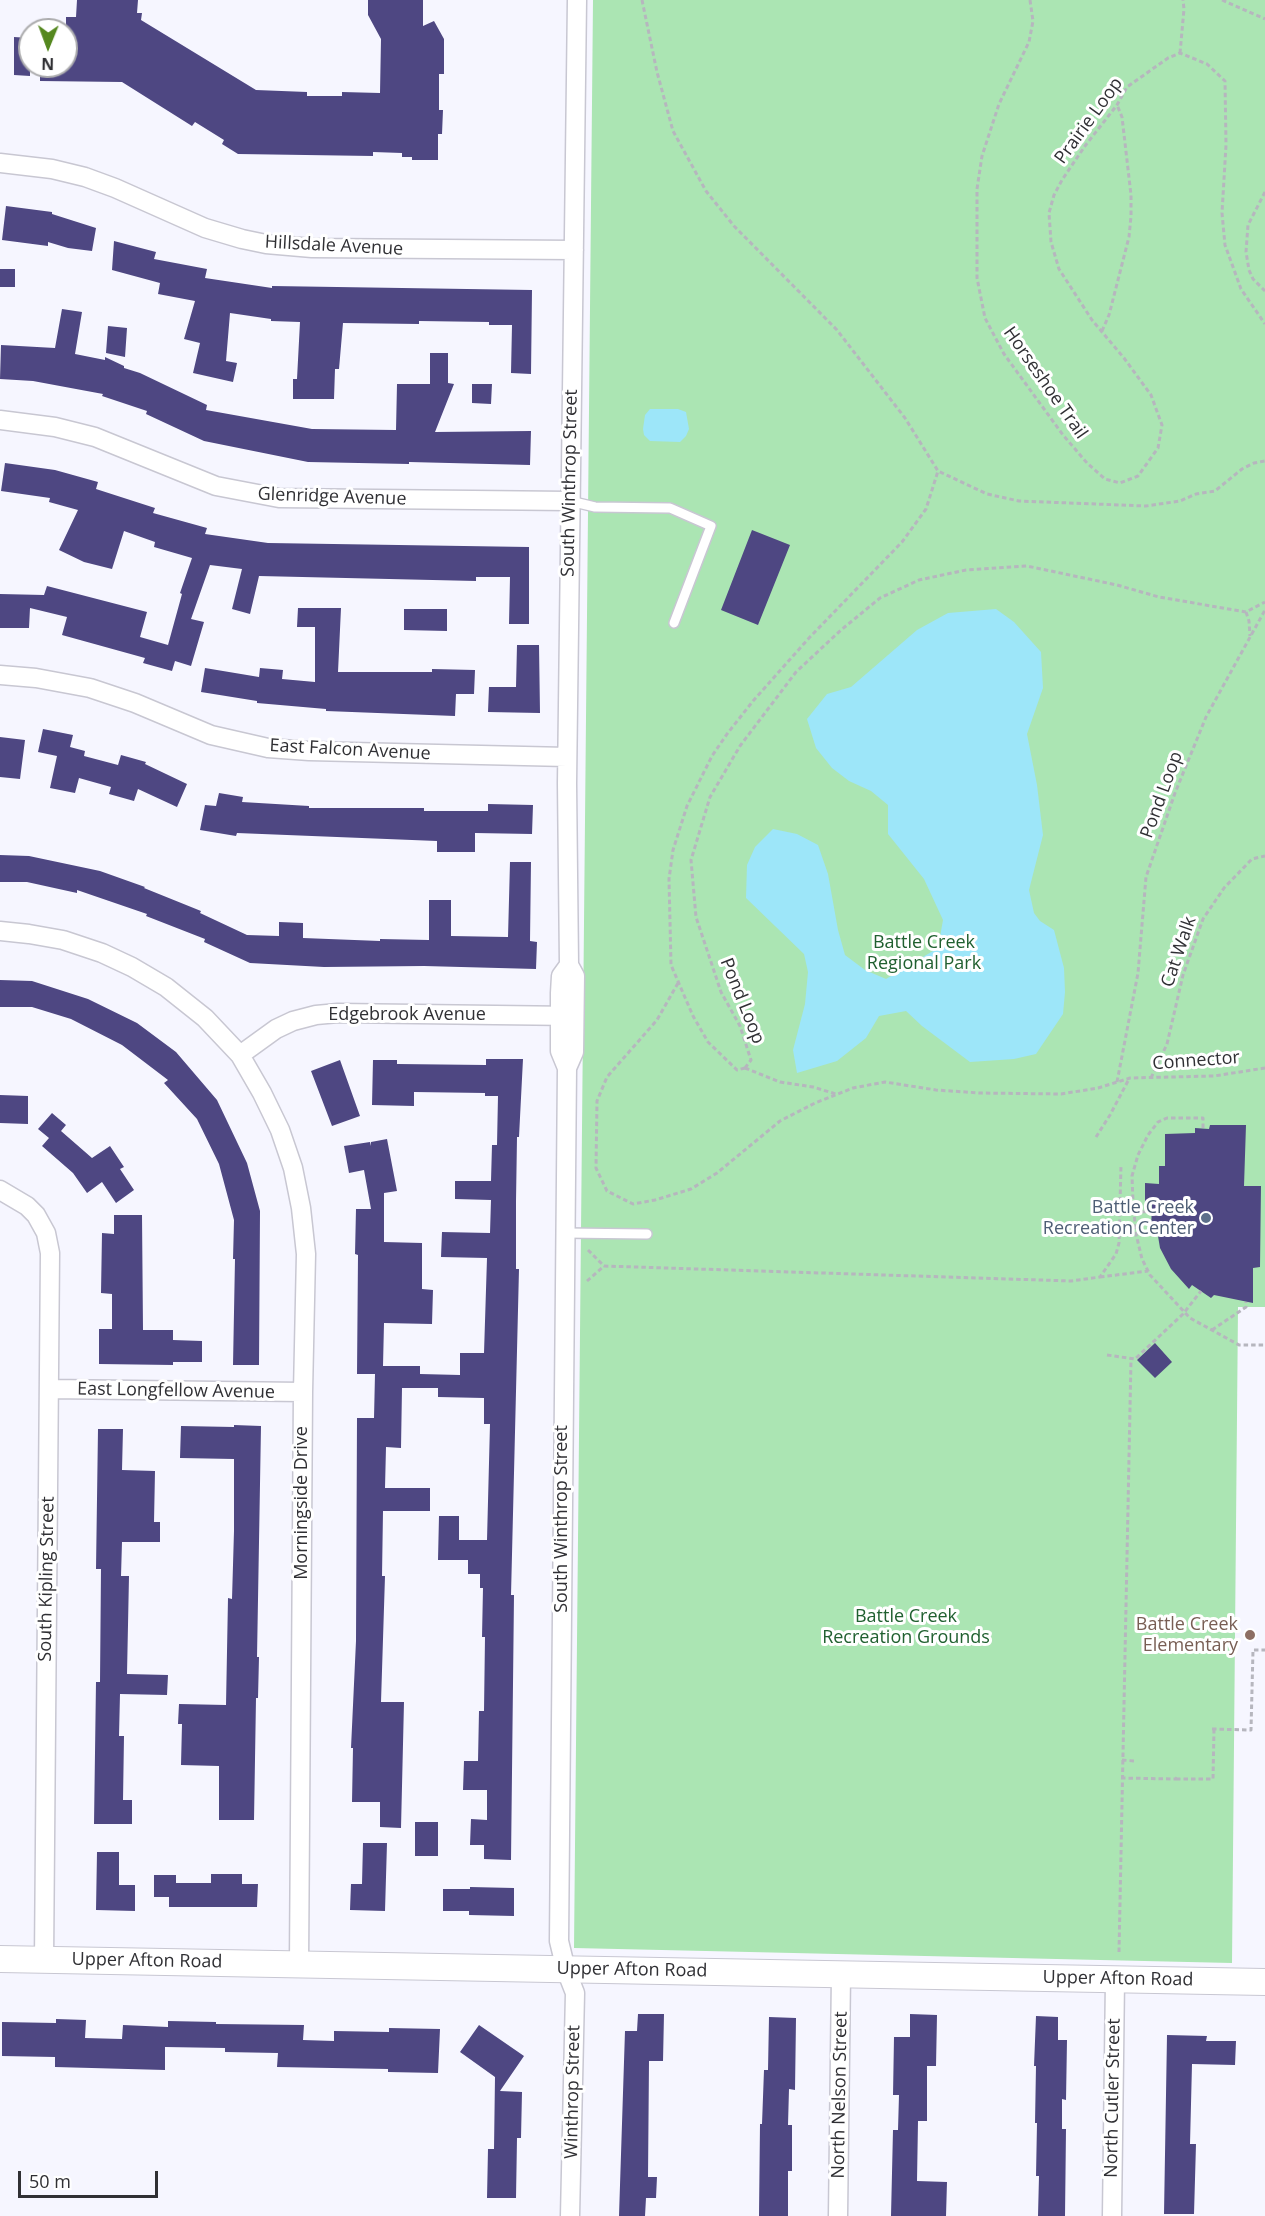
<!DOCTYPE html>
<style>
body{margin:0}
#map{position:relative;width:1265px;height:2216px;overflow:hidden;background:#f6f6ff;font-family:"Open Sans",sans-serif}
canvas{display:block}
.north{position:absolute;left:18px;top:18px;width:60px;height:60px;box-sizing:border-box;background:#fff;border:2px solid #acacae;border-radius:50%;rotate:181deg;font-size:16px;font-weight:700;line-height:24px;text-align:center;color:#303034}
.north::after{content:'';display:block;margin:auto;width:21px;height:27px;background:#55881f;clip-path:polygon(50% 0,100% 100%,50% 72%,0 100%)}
.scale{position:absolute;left:18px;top:2171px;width:140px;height:27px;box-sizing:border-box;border:3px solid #303034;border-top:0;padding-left:8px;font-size:18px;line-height:21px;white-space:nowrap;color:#303034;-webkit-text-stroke:4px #fff;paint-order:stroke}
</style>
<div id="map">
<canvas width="1265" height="2216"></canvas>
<div class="north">N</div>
<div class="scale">50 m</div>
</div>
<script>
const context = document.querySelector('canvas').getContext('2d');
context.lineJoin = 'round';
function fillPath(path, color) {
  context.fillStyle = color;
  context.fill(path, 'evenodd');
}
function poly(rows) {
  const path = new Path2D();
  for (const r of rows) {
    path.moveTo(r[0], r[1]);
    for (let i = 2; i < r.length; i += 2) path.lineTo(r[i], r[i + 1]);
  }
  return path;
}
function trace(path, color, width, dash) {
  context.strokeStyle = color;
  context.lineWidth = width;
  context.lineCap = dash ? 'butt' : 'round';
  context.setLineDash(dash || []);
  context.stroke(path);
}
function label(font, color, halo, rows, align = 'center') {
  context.font = font + ' "Open Sans",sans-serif';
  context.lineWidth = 6;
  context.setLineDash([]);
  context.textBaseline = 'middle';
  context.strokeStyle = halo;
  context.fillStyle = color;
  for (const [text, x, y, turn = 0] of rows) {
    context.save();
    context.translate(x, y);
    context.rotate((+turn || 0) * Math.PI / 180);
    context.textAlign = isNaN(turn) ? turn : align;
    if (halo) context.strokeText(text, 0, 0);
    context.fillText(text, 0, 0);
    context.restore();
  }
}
const green = poly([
 [593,0,1265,0,1265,1307,1238,1307,1232,1963,574,1948]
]);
const water = poly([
 [650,409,678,409,686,412,689,429,686,436,680,442,650,441,644,435,643,429,645,415],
 [996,609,1014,622,1041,652,1043,688,1027,734,1037,785,1043,835,1029,890,1034,913,1040,921,1054,930,1064,968,1065,992,1063,1014,1036,1054,1014,1059,970,1062,922,1026,906,1011,879,1016,866,1038,837,1061,797,1073,793,1050,805,1004,808,972,804,954,746,898,747,865,755,847,773,829,797,834,818,845,828,874,838,930,845,955,865,970,886,979,938,948,943,920,924,879,888,834,888,805,871,791,849,781,832,768,816,748,807,719,827,694,851,687,917,630,948,613]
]);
const building = poly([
 [77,0,138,0,137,13,142,13,141,20,256,90,307,92,307,96,342,96,342,92,380,93,381,39,368,15,368,0,423,0,423,26,434,21,444,39,444,74,439,74,439,110,443,110,442,134,438,134,438,160,412,160,412,157,402,157,402,153,373,152,373,156,238,154,222,144,224,140,195,122,192,126,122,82,40,81,40,66,66,66,66,17,76,17],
 [14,37,30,38,30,76,14,75],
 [6,206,52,212,52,214,96,228,92,251,68,248,48,242,48,246,2,240],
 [114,241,156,252,154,259,207,269,205,278,272,288,272,286,532,290,531,374,511,373,512,325,489,325,489,322,419,321,419,324,343,323,339,369,335,369,334,399,293,399,293,379,297,379,300,322,271,321,271,319,230,313,226,361,237,363,233,382,193,373,200,343,184,339,195,301,158,294,160,283,112,270],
 [0,269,15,269,15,287,0,287],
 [62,309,82,312,75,354,105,360,105,357,124,366,124,368,140,373,207,405,206,410,312,429,396,430,397,384,430,384,430,353,448,353,448,383,454,384,435,432,531,431,530,465,409,462,409,464,308,462,204,441,146,414,147,411,102,396,103,394,33,381,0,379,1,345,55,348],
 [108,326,127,328,125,357,106,353],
 [472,384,492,384,491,404,472,403],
 [5,463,55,470,98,482,96,489,155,508,153,513,207,528,205,534,268,543,529,547,529,624,509,624,510,577,476,577,476,581,259,576,250,614,232,609,242,569,210,565,191,619,204,622,191,666,175,661,172,671,143,663,145,658,62,635,67,617,30,608,29,628,0,628,0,594,44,595,47,586,147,612,140,637,168,645,182,594,180,593,192,558,154,547,155,542,124,531,112,569,84,562,59,550,78,510,49,502,50,498,1,491],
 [752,530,790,545,758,625,721,610],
 [298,608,341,608,338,672,432,672,432,669,475,670,474,694,456,694,455,716,326,711,326,709,257,703,257,701,201,692,205,668,259,677,260,668,283,670,282,679,315,682,315,627,297,627],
 [404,609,447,609,447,631,404,630],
 [517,645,539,645,540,713,488,712,489,687,516,687],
 [43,729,73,735,70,747,85,751,84,756,118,765,121,755,146,762,145,764,187,784,177,807,138,789,134,801,109,794,111,787,79,778,75,793,50,788,57,756,38,752],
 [0,737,25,740,20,779,0,777],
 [219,793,243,797,242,802,309,806,309,808,424,808,424,811,488,811,488,804,533,805,532,834,475,833,475,852,437,852,437,841,237,833,236,836,200,830,205,805,216,806],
 [0,855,29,856,100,871,145,887,144,888,201,911,200,913,247,935,279,936,279,922,303,923,303,938,380,941,380,939,429,940,429,900,451,900,451,936,508,937,510,862,531,862,530,941,537,942,536,969,424,966,324,967,250,963,204,942,205,939,146,916,147,914,77,890,77,893,27,882,0,882],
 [0,980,32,981,88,999,137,1023,176,1052,217,1100,247,1163,260,1211,259,1365,233,1365,235,1259,233,1259,234,1220,219,1164,197,1119,164,1083,168,1080,122,1045,71,1019,32,1007,0,1007],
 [486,1059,523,1059,519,1137,517,1137,516,1201,516,1269,519,1269,511,1595,514,1595,511,1860,484,1859,484,1845,470,1845,471,1819,487,1820,487,1790,463,1790,464,1761,478,1761,479,1711,484,1711,485,1637,482,1637,483,1588,480,1588,480,1574,468,1574,468,1560,438,1560,439,1516,459,1516,459,1540,487,1540,490,1424,484,1424,484,1398,438,1397,438,1388,402,1388,401,1448,386,1447,385,1488,430,1488,430,1511,383,1511,382,1576,385,1576,381,1702,404,1702,401,1828,380,1827,380,1802,352,1802,353,1748,351,1748,356,1641,357,1418,374,1418,375,1374,357,1374,358,1255,355,1254,356,1209,371,1209,364,1170,349,1173,344,1146,370,1142,371,1146,371,1142,387,1139,397,1191,384,1193,384,1242,422,1243,422,1289,433,1290,432,1324,384,1323,383,1366,420,1366,420,1374,460,1375,460,1353,484,1353,487,1258,441,1257,442,1232,490,1233,491,1200,455,1199,455,1181,491,1181,492,1145,497,1145,498,1096,485,1096,485,1093,414,1092,414,1106,372,1105,373,1060,397,1060,397,1064,486,1065],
 [340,1060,360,1116,332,1126,311,1071],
 [0,1095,28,1096,28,1124,0,1123],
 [52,1113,66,1125,61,1131,92,1158,110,1146,124,1167,120,1169,134,1190,116,1203,102,1182,87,1193,73,1173,42,1146,49,1138,38,1129],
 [1210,1125,1246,1125,1244,1186,1261,1186,1260,1267,1253,1268,1253,1303,1214,1295,1211,1298,1192,1285,1189,1289,1171,1269,1160,1248,1157,1230,1151,1230,1152,1204,1145,1204,1145,1183,1159,1184,1159,1166,1165,1166,1165,1134,1195,1133,1195,1128,1209,1129],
 [114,1215,142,1215,143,1330,173,1330,173,1340,202,1341,202,1362,173,1362,173,1365,99,1364,99,1329,112,1329,112,1294,101,1293,102,1233,114,1234],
 [1155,1343,1172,1362,1155,1378,1137,1360],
 [234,1425,261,1426,257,1657,259,1657,258,1698,256,1698,254,1820,219,1820,219,1766,181,1765,182,1724,178,1724,179,1704,226,1705,228,1598,232,1599,234,1531,234,1459,180,1458,181,1426,234,1427],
 [98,1429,123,1429,122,1470,155,1471,154,1522,160,1522,160,1542,122,1542,121,1576,129,1576,127,1674,168,1675,167,1695,120,1694,119,1736,124,1736,123,1800,132,1800,132,1824,94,1824,96,1682,100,1682,101,1569,96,1569],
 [415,1822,438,1822,438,1856,415,1856],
 [363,1843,387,1843,385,1911,350,1910,351,1884,362,1884],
 [97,1852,119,1852,119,1885,135,1885,135,1911,96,1910],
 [211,1874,242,1874,242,1884,258,1884,257,1907,169,1907,169,1897,154,1897,154,1875,176,1875,176,1883,211,1883],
 [470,1887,514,1888,514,1916,469,1915,469,1911,443,1911,443,1889,470,1889],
 [638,2014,664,2014,663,2061,649,2061,648,2177,657,2177,656,2198,646,2198,645,2216,619,2216,625,2031,637,2031],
 [910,2014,937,2015,936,2066,927,2066,927,2121,918,2121,917,2181,947,2182,946,2216,891,2216,893,2130,898,2130,899,2095,893,2095,894,2037,910,2037],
 [1036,2016,1058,2017,1058,2040,1067,2040,1066,2100,1062,2099,1062,2129,1066,2129,1065,2216,1038,2216,1039,2176,1036,2176,1037,2123,1035,2123,1036,2066,1034,2066],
 [769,2017,796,2018,795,2090,789,2089,788,2125,792,2125,792,2171,788,2171,788,2216,759,2216,760,2124,762,2124,764,2070,768,2070],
 [56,2019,86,2020,85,2038,122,2039,123,2025,168,2027,168,2021,216,2022,216,2024,304,2025,303,2040,334,2041,334,2031,389,2032,389,2028,440,2029,438,2073,388,2072,388,2069,277,2067,278,2053,225,2052,225,2048,165,2047,165,2070,55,2067,55,2057,2,2056,2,2022,56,2023],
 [479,2025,524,2056,500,2091,522,2092,521,2138,517,2138,516,2198,487,2198,488,2149,494,2149,495,2077,460,2052],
 [1167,2035,1207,2036,1206,2041,1236,2041,1235,2065,1192,2064,1190,2144,1196,2144,1194,2214,1164,2214]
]);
const path = poly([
 [642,0,657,72,673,131,706,191,734,226,837,330,905,418,938,471,987,494,1019,501,1146,506,1180,501,1196,494,1215,491,1242,469,1254,463,1265,461],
 [1030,0,1033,21,1029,42,999,104,982,156,977,189,977,278,985,318,1004,354,1063,435,1087,463,1105,479,1120,483,1138,476,1158,448,1162,425,1151,395,1124,358,1092,320,1059,269,1051,242,1049,213,1054,195,1062,180,1085,146,1117,105,1127,87,1168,58,1180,53,1207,64,1225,81,1226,145,1222,213,1225,245,1241,289,1265,324],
 [1222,0,1265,19],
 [1180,53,1184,9,1183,0],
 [1265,192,1248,225,1246,252,1249,270,1253,279,1265,291],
 [1102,331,1109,315,1129,237,1131,216,1131,195,1122,117,1117,105],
 [1246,612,1249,621,1250,636],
 [678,983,657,1020,607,1077,597,1101,596,1168,607,1191,633,1204,655,1200,691,1189,717,1173,780,1121,815,1103,853,1088,885,1082,936,1090,980,1093,1061,1094,1098,1088,1130,1078,1214,1076,1265,1068],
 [745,1068,751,1060,740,1026,721,992,696,917,691,860,710,797,740,746,796,672,841,630,880,598,919,580,966,570,1027,566,1117,585,1159,597,1246,612,1265,602],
 [745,1068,737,1070,708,1042,693,1016,671,965,669,879,673,850,687,806,712,756,727,734,753,701,809,638,902,542,926,509,938,471],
 [745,1068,780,1082,813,1087,836,1094],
 [1151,1078,1167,1044,1183,975,1203,919,1224,888,1252,859,1265,856],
 [1117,1082,1138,973,1146,877,1175,793,1206,717,1265,610],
 [1203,1128,1203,1118,1167,1118,1158,1122,1148,1135,1138,1155,1132,1176,1133,1202,1136,1234,1142,1259,1150,1275,1190,1318,1239,1345,1265,1345],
 [1096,1137,1110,1115,1129,1079],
 [1104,1211,1152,1212],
 [588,1250,604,1266,1071,1281,1100,1277,1116,1254,1119,1243,1121,1165],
 [1100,1277,1148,1271],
 [587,1281,604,1266],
 [1212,1330,1246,1307,1246,1302],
 [1107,1355,1135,1359,1183,1314,1201,1291],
 [1212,1729,1251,1730,1253,1650,1265,1650],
 [1122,1760,1134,1761],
 [1121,1778,1176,1779,1178,1775],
 [1176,1779,1213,1779,1214,1729],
 [1119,1952,1131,1359]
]);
const lane = poly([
 [570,501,595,507,670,508,711,526,674,623],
 [565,1233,647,1234]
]);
const street = poly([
 [0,163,52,169,85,177,115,188,205,228,242,239,266,244,312,248,574,250],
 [0,420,55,427,95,437,216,486,279,498,569,501],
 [0,675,36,678,90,688,135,703,211,735,268,748,309,751,567,757],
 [0,931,29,934,63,940,102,953,132,967,166,987,205,1018,240,1055,262,1093,280,1130,293,1168,301,1208,306,1254,303,1392,299,1964],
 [240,1055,276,1029,293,1021,316,1015,338,1013,574,1016],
 [567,1068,560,1051,560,993,561,976,569,965],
 [0,1190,27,1206,36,1215,46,1233,50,1253,44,1959],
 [49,1389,303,1392],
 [570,2216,575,1993,566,1970,559,1941,567,1068,574,1052,575,976,569,965,567,783,577,0],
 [838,2216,841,1974],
 [1112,2216,1115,1979]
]);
const secondary = poly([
 [0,1959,1265,1982]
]);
const markers = [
 [1206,1218,6,"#5c6f8a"],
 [1250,1635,6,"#8d6e63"]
];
const streetNames = [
 ["Prairie Loop",1089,121,-54],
 ["Hillsdale Avenue",334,246,3],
 ["Horseshoe Trail",1045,383,55],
 ["South Winthrop Street",570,483,-89],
 ["Glenridge Avenue",332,497,2],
 ["East Falcon Avenue",350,750,3],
 ["Pond Loop",1162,795,-70],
 ["Cat Walk",1179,952,-71],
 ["Pond Loop",742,1001,68],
 ["Edgebrook Avenue",407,1015],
 ["Connector",1196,1061,-4],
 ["East Longfellow Avenue",176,1391,1],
 ["Morningside Drive",302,1503,-90],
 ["South Winthrop Street",562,1519,-90],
 ["South Kipling Street",47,1579,-89],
 ["Upper Afton Road",147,1961,1],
 ["Upper Afton Road",632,1970,1],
 ["Upper Afton Road",1118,1979,1],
 ["Winthrop Street",573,2092,-89],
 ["North Nelson Street",840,2095,-89],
 ["North Cutler Street",1113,2098,-89]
];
const parkNames = [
 ["Battle Creek",924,943],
 ["Regional Park",924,964],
 ["Battle Creek",906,1617],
 ["Recreation Grounds",906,1638]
];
const serviceNames = [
 ["Battle Creek",1194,1208],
 ["Recreation Center",1194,1229]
];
const educationNames = [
 ["Battle Creek",1238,1625],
 ["Elementary",1238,1646]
];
fillPath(green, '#abe5b3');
fillPath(water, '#9de6f9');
fillPath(building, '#4e4782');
trace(lane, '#c8c7d2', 12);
trace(street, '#c8c7d2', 21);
trace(secondary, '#c8c7d2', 28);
trace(path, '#b6b6be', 3, [4.5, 3]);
trace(lane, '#fff', 9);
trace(street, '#fff', 18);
trace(secondary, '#fff', 26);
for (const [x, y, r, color] of markers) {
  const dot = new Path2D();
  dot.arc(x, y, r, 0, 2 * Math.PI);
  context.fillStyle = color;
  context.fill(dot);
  trace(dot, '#fff', 2);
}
label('18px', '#303034', '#fff', streetNames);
label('18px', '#206030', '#fff', parkNames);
label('18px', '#4e5e75', '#fff', serviceNames, 'right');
label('18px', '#785e54', '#fff', educationNames, 'right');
</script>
